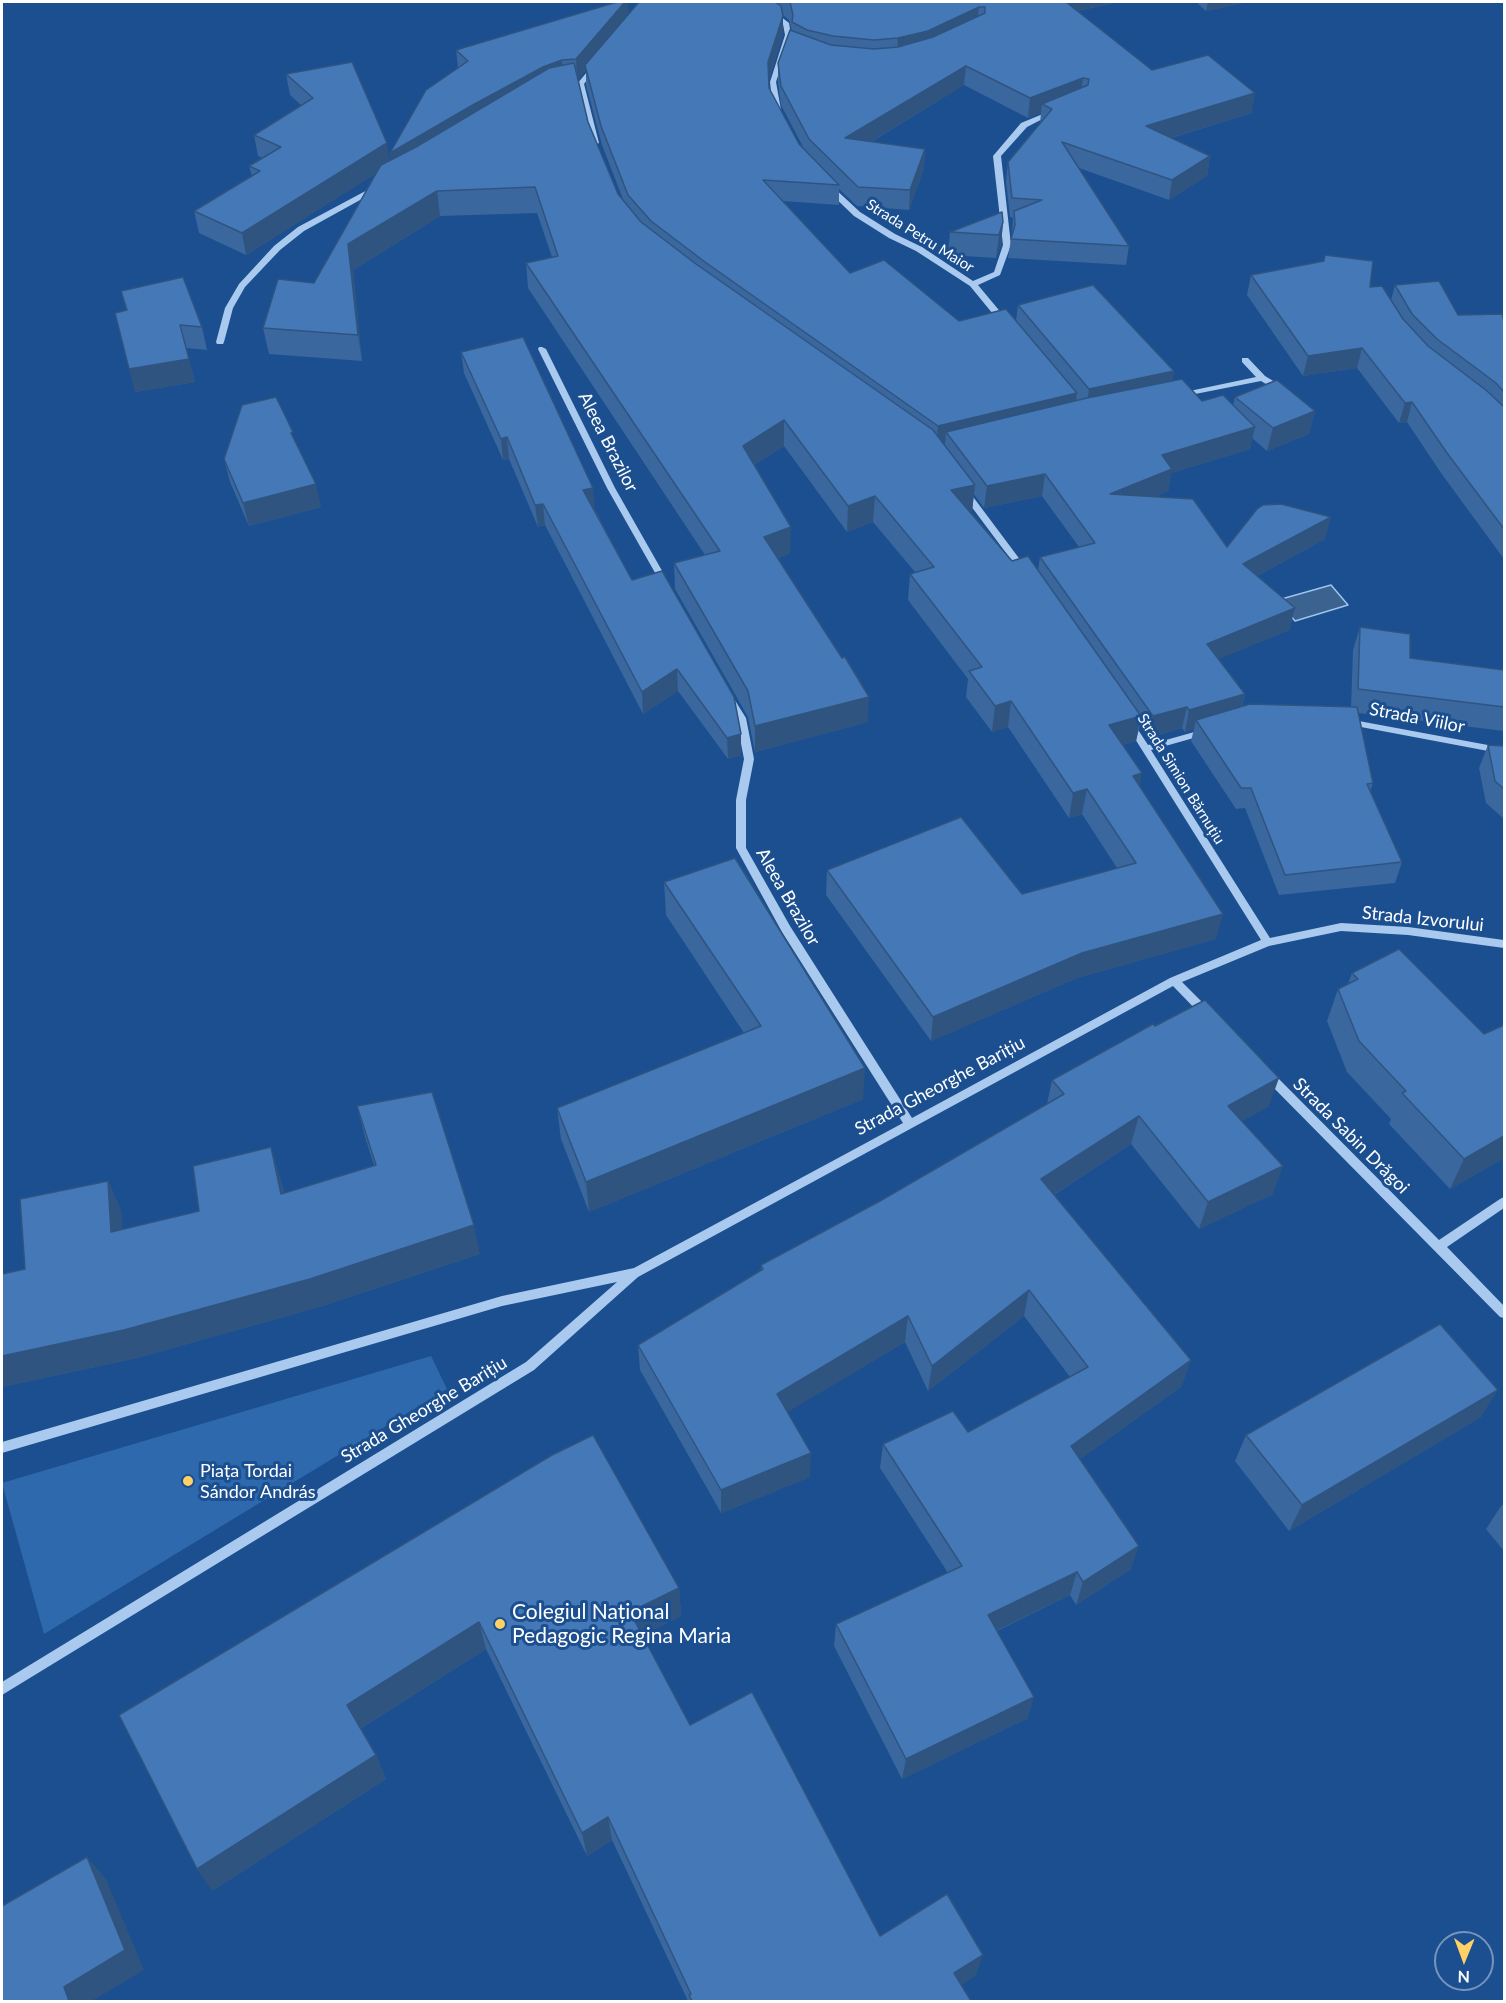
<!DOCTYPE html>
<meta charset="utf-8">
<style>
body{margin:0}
#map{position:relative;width:1506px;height:2003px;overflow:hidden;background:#1b4f8f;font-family:Lato,sans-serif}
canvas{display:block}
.frame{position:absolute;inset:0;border:3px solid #fff;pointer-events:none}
.north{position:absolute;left:1434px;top:1931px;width:60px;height:60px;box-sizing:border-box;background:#1b4f8f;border:2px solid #7695bc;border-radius:50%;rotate:181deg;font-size:16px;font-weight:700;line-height:24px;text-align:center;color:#fff}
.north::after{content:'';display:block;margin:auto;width:21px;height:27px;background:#ffd166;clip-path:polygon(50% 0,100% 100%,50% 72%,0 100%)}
</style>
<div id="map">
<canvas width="1506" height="2003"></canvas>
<div class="frame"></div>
<div class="north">N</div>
</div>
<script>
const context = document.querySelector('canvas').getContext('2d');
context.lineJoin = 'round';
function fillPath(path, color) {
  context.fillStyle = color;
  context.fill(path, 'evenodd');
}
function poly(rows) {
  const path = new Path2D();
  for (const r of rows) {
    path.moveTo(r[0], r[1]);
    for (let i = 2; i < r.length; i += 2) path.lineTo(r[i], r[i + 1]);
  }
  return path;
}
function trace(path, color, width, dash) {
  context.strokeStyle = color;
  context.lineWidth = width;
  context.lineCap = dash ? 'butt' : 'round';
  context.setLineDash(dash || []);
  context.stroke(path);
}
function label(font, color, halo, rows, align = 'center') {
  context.font = font + ' Lato,sans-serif';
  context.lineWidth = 6;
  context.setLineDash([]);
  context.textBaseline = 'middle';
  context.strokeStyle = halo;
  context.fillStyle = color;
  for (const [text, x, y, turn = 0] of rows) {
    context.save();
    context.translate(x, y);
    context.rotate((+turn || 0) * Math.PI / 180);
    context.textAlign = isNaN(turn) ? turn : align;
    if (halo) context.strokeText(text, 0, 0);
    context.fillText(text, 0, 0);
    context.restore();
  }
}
const green = poly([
 [431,1356,447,1389,44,1634,2,1483]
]);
const water = poly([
 [1331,585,1348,605,1295,621,1278,600,1331,585]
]);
const minor = poly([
 [755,2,762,2,789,23,791,35,776,82,781,110,777,112,773,110,770,82,785,35,783,24,755,2],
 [594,65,597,67,584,84,599,143,595,145,591,143,577,84,592,66,594,65],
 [1050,111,1056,112,1027,127,1001,156,1011,245,1000,275,978,285,1008,321,1008,325,1002,325,970,286,916,251,889,238,854,216,825,188,832,186,860,212,895,234,922,247,973,281,994,272,1003,245,993,156,1021,123,1050,111],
 [373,187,380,189,304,231,280,250,245,287,233,308,224,342,223,344,217,344,216,342,225,308,239,284,274,246,298,227,373,187],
 [539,347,542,347,546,349,615,488,669,583,668,585,662,585,607,488,538,349,539,347],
 [1242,358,1248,358,1265,376,1285,388,1285,392,1279,392,1261,381,1180,397,1176,395,1180,393,1256,377,1242,362,1242,358],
 [965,489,968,490,1027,569,1027,573,1021,573,962,494,962,490,965,489],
 [728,693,731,694,746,718,754,759,746,800,746,848,790,926,912,1118,1170,978,1261,940,1127,726,1125,724,1130,721,1133,722,1148,745,1205,729,1208,730,1210,732,1208,734,1151,750,1270,938,1341,923,1408,927,1504,940,1504,948,1408,935,1341,931,1269,946,1182,982,1210,1010,1211,1013,1210,1016,1202,1016,1173,986,638,1277,534,1370,2,1695,2,1682,526,1362,617,1282,502,1306,2,1453,2,1442,502,1296,634,1268,903,1123,782,932,736,848,736,800,744,759,736,718,723,696,728,693],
 [1348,719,1504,748,1504,754,1345,724,1343,722,1348,719],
 [1268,1071,1272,1072,1439,1240,1500,1199,1504,1197,1504,1208,1447,1247,1504,1306,1504,1318,1500,1317,1264,1078,1263,1075,1264,1072,1268,1071]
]);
const wall = poly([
 [639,2,1119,2,1077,11,1152,70,1252,113,1171,138,1210,156,1207,176,1169,200,1079,168,1129,246,1126,265,1008,258,1011,239,1012,234,1013,218,1010,217,1006,181,1008,162,1040,123,1041,113,1028,118,964,85,871,142,925,149,924,168,909,210,857,206,839,189,839,205,783,201,850,273,959,321,1016,321,1018,305,1174,371,1172,381,1202,401,1233,405,1235,397,1315,411,1309,434,1267,451,1252,438,1250,449,1171,473,1168,491,1154,497,1227,547,1325,539,1257,576,1295,608,1289,630,1218,659,1245,694,1242,707,1351,707,1353,650,1360,627,1410,658,1504,670,1504,731,1358,713,1373,783,1370,792,1402,862,1395,883,1279,895,1245,808,1236,809,1191,741,1194,729,1185,732,1182,728,1149,738,1140,725,1136,741,1123,745,1139,786,1216,939,1077,978,931,1041,826,895,827,870,1022,894,1117,868,1082,814,1069,818,1008,727,992,732,966,697,968,679,908,600,910,574,915,572,873,522,847,532,784,446,754,465,790,553,778,558,868,722,755,752,748,717,675,589,674,563,705,555,528,288,526,263,552,257,537,213,440,216,353,270,362,361,269,354,263,328,314,283,375,174,246,255,199,233,194,211,252,176,249,166,262,158,258,156,254,135,301,105,290,95,286,74,389,160,391,159,390,153,458,68,456,50,629,13],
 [783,15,789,20,792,31,778,63,778,82,781,105,804,149,799,144,769,88,769,79,783,35],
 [586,70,586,85,602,145,624,202,618,194,588,122,578,79],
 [974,494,984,508,1042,496,1079,547,1040,557,1038,570,1012,561,969,512,972,511],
 [1196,2,1247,2,1206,11],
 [1003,222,1001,245,996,258,948,255,950,232],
 [1325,255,1370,287,1391,300,1395,285,1458,315,1504,321,1504,559,1441,473,1407,422,1399,423,1357,368,1303,376,1247,295,1251,275,1323,261],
 [121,291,202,327,207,350,186,348,195,382,135,392,126,310],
 [461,352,595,510,632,580,741,755,728,759,678,691,643,714,545,525,538,527,509,459,503,460,464,373],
 [294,439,321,507,249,526,230,482,224,459],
 [1488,745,1504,746,1504,819,1486,803,1479,768],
 [664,882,863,1099,589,1212,561,1139,557,1108,744,1033,666,915],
 [1399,949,1504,1158,1450,1189,1389,1124,1391,1119,1347,1072,1327,1021,1338,989,1348,984,1352,973],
 [1155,1026,1269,1106,1242,1121,1273,1194,1199,1229,1131,1144,1054,1195,1182,1386,1080,1459,1131,1569,1076,1605,1070,1595,997,1631,1028,1718,902,1779,834,1646,836,1624,948,1573,880,1468,883,1444,968,1432,1070,1377,1024,1316,928,1391,905,1342,787,1412,810,1477,721,1513,640,1370,638,1345,761,1271,761,1265,880,1201,1047,1104,1052,1080],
 [357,1106,480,1254,319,1307,137,1358,2,1387,2,1274,25,1269,108,1181,121,1211,122,1230,199,1211,280,1177,284,1193,374,1165,365,1137],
 [1481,1417,1289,1531,1235,1461,1246,1435],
 [552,1455,679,1588,681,1616,642,1635,690,1725,880,1936,976,1975,961,1985,971,2001,688,2001,612,1840,587,1856,486,1649,360,1729,376,1755,386,1779,212,1891],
 [1504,1504,1504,1551,1486,1529,1501,1506]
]);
const shadedWall = poly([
 [625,2,628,2,629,18,585,65,586,70,577,80,576,59],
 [1058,2,1119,2,1056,15],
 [1208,2,1247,2,1206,11],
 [979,7,977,26,897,58,898,38],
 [783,16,783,35,768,81,768,62],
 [562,60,563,81,393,174,390,153,471,106,543,67],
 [966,66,964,85,844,158,845,138],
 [1083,78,1080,98,1042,104,1041,113,1028,118,1030,98],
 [1255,93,1252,113,1143,146,1146,126],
 [387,143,390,165,246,255,242,233],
 [925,149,924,168,909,210,910,190],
 [1210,156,1207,176,1169,200,1172,180],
 [437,191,440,216,353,270,362,361,358,335,348,244],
 [1003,222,1001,245,996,258,999,235],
 [1362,348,1357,368,1303,376,1308,356],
 [189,359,195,382,135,392,129,369],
 [1174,371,1170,392,1086,410,1089,389],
 [1077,393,1074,413,946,432,945,445,936,447,938,426],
 [1412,402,1407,422,1399,423,1405,403],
 [1315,411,1309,434,1267,451,1273,428],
 [784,420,784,446,743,472,743,446],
 [1255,427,1250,449,1171,473,1168,491,1106,516,1110,494,1162,455],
 [507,437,509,459,503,460,501,439],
 [1045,474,1042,496,984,508,987,486],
 [316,484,321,507,249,526,243,503],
 [975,485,972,511,949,516,951,490],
 [593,488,595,510,585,512,583,490],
 [875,496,873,522,847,532,848,506],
 [543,504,545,525,538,527,535,505],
 [1331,517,1325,539,1238,586,1243,564],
 [791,527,790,553,764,563,764,537],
 [1295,608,1289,630,1202,666,1207,644],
 [677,669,678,691,643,714,642,692],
 [1245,694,1239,716,1196,720,1194,729,1185,732,1189,710],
 [869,697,868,722,755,752,755,726],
 [1011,701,1008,727,992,732,995,706],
 [1187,707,1182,728,1149,738,1153,716],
 [1141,716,1136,741,1104,751,1109,725],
 [741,734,741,755,728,759,727,738],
 [1142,773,1137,798,1133,776],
 [1087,789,1082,814,1069,818,1073,793],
 [1223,914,1216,939,1077,978,931,1041,933,1017,1082,953],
 [865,1068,863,1099,589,1212,586,1182],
 [1279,1078,1269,1106,1219,1134,1228,1106],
 [1139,1116,1131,1144,1035,1207,1041,1179],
 [1504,1136,1504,1158,1450,1189,1464,1159],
 [271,1147,280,1177,290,1224,281,1194],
 [1283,1166,1273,1194,1199,1229,1208,1202],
 [108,1181,121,1211,125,1262,111,1232],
 [474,1225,480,1254,319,1307,137,1358,2,1387,2,1356],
 [1029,1290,1024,1316,928,1391,932,1366],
 [908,1316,905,1342,776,1419,777,1394],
 [1191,1360,1182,1386,1065,1470,1071,1446],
 [1498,1390,1481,1417,1289,1531,1302,1505],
 [811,1453,810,1477,721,1513,721,1490],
 [1139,1546,1131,1569,1076,1605,1083,1582],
 [1077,1572,1070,1595,983,1637,988,1615],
 [679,1588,681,1616,633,1639,630,1612],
 [479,1622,486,1649,358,1730,347,1705],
 [1034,1697,1028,1718,902,1779,906,1759],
 [376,1755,386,1779,212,1891,197,1869],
 [608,1817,612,1840,587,1856,582,1833],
 [87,1857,106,1879,144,1970,92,2001,69,2001,64,1987],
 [983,1955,976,1975,949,1993,954,1973]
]);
const building = poly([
 [617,2,625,2,576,59,562,60,543,67,471,106,390,153,426,90,468,61,456,50,617,2],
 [639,2,775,2,781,6,783,16,768,62,769,88,799,144,839,185,763,180,850,273,884,260,959,321,1006,309,1077,393,938,426,705,262,651,221,628,195,601,126,585,65,639,2],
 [790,2,1066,2,1152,70,1208,55,1255,93,1146,126,1210,156,1172,180,1062,142,1129,246,1011,239,1015,225,1014,211,1042,200,1012,198,1008,162,1052,109,1042,104,1088,85,1089,79,1083,78,1030,98,966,66,845,138,925,149,910,190,858,187,809,139,781,86,778,63,790,30,831,45,874,49,898,47,933,37,985,13,985,7,979,7,928,31,898,38,874,40,833,36,807,30,792,22,793,15,790,2],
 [352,62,387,143,242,233,194,211,260,171,249,166,281,147,254,135,313,98,286,74,352,62],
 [574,63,588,122,618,194,641,222,696,264,933,430,975,485,951,490,1012,561,1028,556,1141,716,1109,725,1142,773,1133,776,1223,914,1082,953,933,1017,827,870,961,817,1022,894,1136,863,1087,789,1073,793,1011,701,995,706,969,671,982,667,910,574,934,567,875,496,848,506,784,420,743,446,791,527,764,537,842,658,845,657,869,697,755,726,748,691,674,563,720,551,526,263,558,256,535,187,437,191,348,244,358,335,263,328,278,279,314,283,381,165,416,147,549,68,574,63],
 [1002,212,1003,222,999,235,950,232,1002,212],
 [1325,255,1373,261,1370,287,1382,286,1403,319,1428,346,1487,391,1504,407,1504,529,1447,453,1412,402,1405,403,1362,348,1308,356,1251,275,1324,261,1325,255],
 [183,277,202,327,180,325,189,359,129,369,115,313,127,310,121,291,183,277],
 [1439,281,1458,315,1502,314,1504,321,1504,392,1496,383,1437,339,1412,314,1395,285,1439,281],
 [1093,285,1174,371,1089,389,1018,305,1093,285],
 [523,337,593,488,583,490,632,580,662,571,734,697,741,734,727,738,677,669,642,692,543,504,535,505,507,437,501,439,461,352,523,337],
 [1182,379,1202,401,1223,395,1255,427,1162,455,1172,469,1110,494,1193,499,1227,547,1257,509,1263,505,1281,504,1331,517,1243,564,1295,608,1207,644,1245,694,1189,710,1187,707,1153,716,1040,557,1095,543,1045,474,987,486,946,432,1087,398,1182,379],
 [1277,380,1315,411,1273,428,1235,397,1277,380],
 [276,397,293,432,291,433,316,484,243,503,224,459,242,405,276,397],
 [1360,627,1410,634,1410,658,1504,670,1504,707,1358,689,1360,627],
 [1250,704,1357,707,1373,783,1367,784,1402,862,1285,875,1251,788,1241,788,1196,720,1250,704],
 [1488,745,1504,746,1504,789,1495,781,1488,745],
 [735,858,865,1068,586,1182,557,1108,761,1026,664,882,735,858],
 [1399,949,1484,1034,1504,1025,1504,1136,1464,1159,1402,1093,1406,1091,1359,1041,1338,989,1358,979,1352,973,1399,949],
 [1205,1000,1279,1078,1228,1106,1283,1166,1208,1202,1139,1116,1041,1179,1191,1360,1071,1446,1139,1546,1083,1582,1077,1572,988,1615,1034,1697,906,1759,836,1624,962,1566,883,1444,953,1411,968,1432,1088,1367,1029,1290,932,1366,908,1316,777,1394,811,1453,721,1490,638,1345,763,1269,761,1265,880,1201,1064,1094,1052,1080,1153,1024,1155,1026,1205,1000],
 [432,1092,474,1225,310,1279,124,1330,2,1356,2,1274,25,1269,20,1199,108,1181,111,1232,199,1211,193,1166,271,1147,281,1194,376,1165,357,1106,432,1092],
 [1440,1324,1498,1390,1302,1505,1246,1435,1440,1324],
 [593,1435,679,1588,630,1612,690,1725,752,1692,880,1936,947,1894,983,1955,954,1973,971,2001,692,2001,689,1995,691,1994,608,1817,582,1833,479,1622,347,1705,376,1755,197,1869,119,1715,552,1455,593,1435],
 [87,1857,125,1950,64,1987,69,2001,2,2001,2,1906,87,1857]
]);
const markers = [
 [188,1481,6,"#ffd166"],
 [500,1624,6,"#ffd166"]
];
const farStreetnames = [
 ["Strada Petru Maior",920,236,32],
 ["Strada Simion Bărnuțiu",1181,779,58]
];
const streetNames = [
 ["Aleea Brazilor",608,442,63],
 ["Strada Viilor",1417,718,11],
 ["Aleea Brazilor",788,897,60],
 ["Strada Izvorului",1423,919,6],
 ["Strada Gheorghe Barițiu",940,1086,-28],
 ["Strada Sabin Drăgoi",1351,1136,45],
 ["Strada Gheorghe Barițiu",424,1410,-31]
];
const poiNames = [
 ["Piața Tordai",200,1471],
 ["Sándor András",200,1492]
];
const nearPoinames = [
 ["Colegiul Național",512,1612],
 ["Pedagogic Regina Maria",512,1636]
];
fillPath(green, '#2e69ad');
fillPath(water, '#3c6290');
trace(water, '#9cc4f0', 1.5);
fillPath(minor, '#a9c9ee');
fillPath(wall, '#3a679d');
fillPath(shadedWall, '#305480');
fillPath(building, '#4478b7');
trace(building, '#305480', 1.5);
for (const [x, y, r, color] of markers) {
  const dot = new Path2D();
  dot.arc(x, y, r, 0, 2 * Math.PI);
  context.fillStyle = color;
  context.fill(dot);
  trace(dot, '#1b4f8f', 2);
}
label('15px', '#fff', '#1b4f8f', farStreetnames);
label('18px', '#fff', '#1b4f8f', streetNames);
label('18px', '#fff', '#1b4f8f', poiNames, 'left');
label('21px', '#fff', '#1b4f8f', nearPoinames, 'left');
</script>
